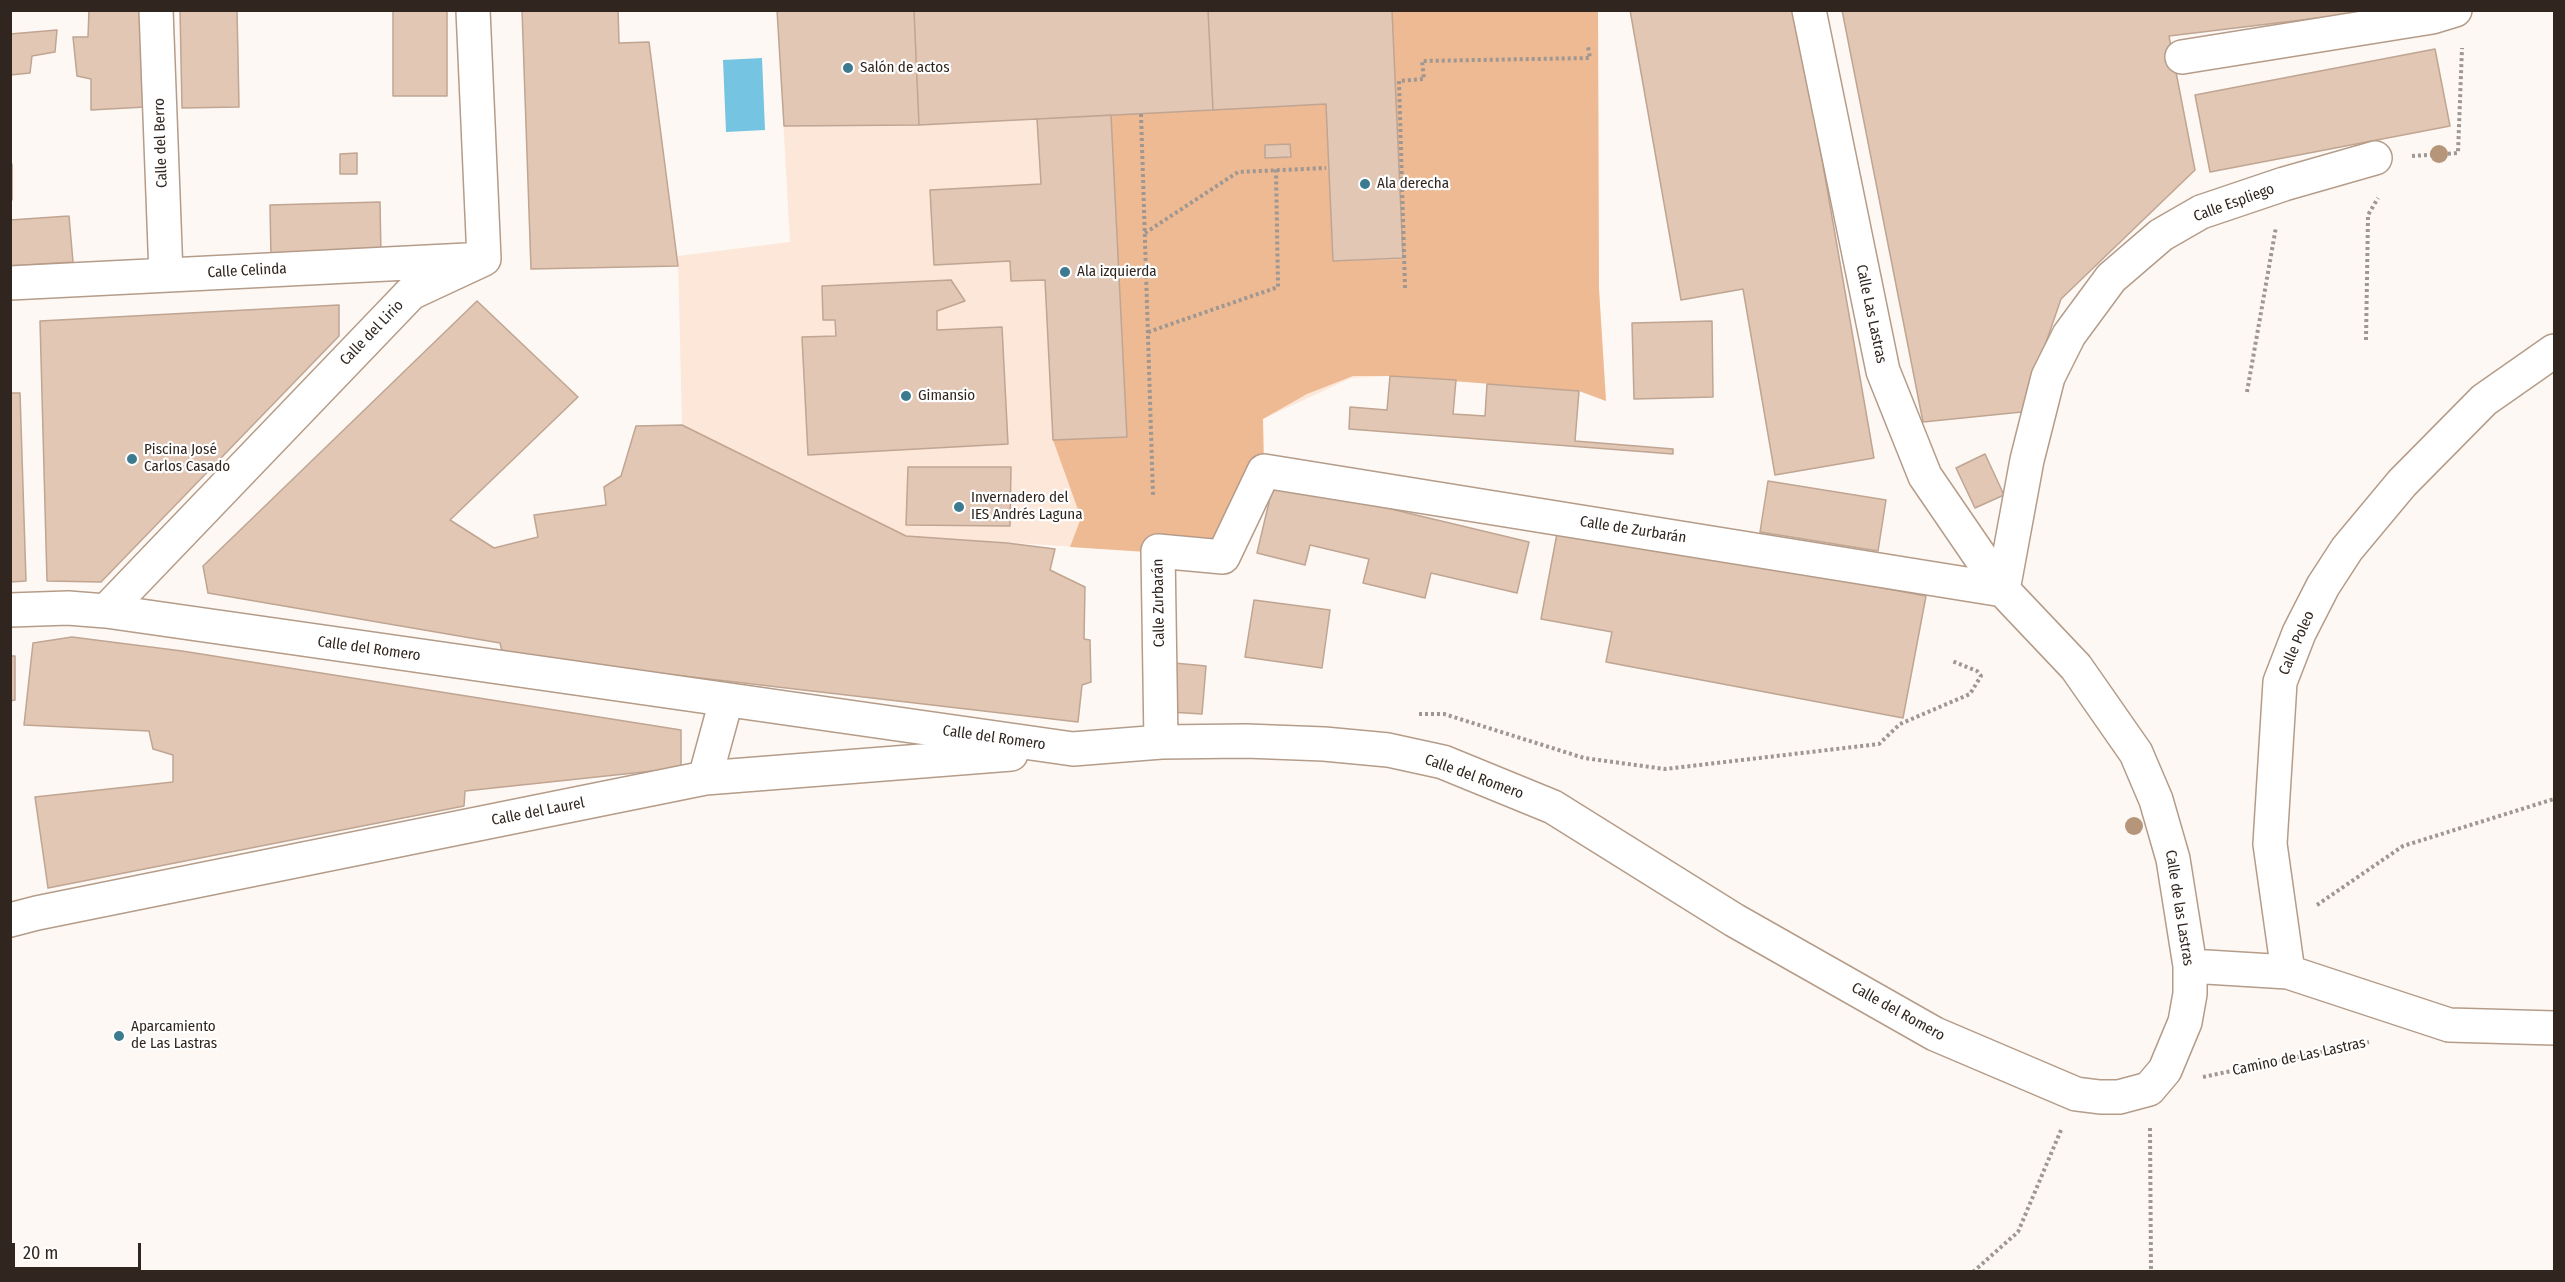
<!DOCTYPE html>
<meta charset="utf-8">
<style>
body{margin:0}
#map{position:relative;width:2565px;height:1282px;overflow:hidden;background:#fdf8f4;font-family:"Fira Sans Condensed",sans-serif}
canvas{display:block}
.frame{position:absolute;inset:0;border:12px solid #31261f;pointer-events:none}
.scale{position:absolute;left:12px;top:1243px;width:129px;height:27px;box-sizing:border-box;border:3px solid #31261f;border-top:0;padding-left:8px;font-size:18px;line-height:21px;white-space:nowrap;color:#31261f;-webkit-text-stroke:4px #fff;paint-order:stroke}
</style>
<div id="map">
<canvas width="2565" height="1282"></canvas>
<div class="frame"></div>
<div class="scale">20 m</div>
</div>
<script>
const context = document.querySelector('canvas').getContext('2d');
context.lineJoin = 'round';
function fillPath(path, color) {
  context.fillStyle = color;
  context.fill(path, 'evenodd');
}
function poly(rows) {
  const path = new Path2D();
  for (const r of rows) {
    path.moveTo(r[0], r[1]);
    for (let i = 2; i < r.length; i += 2) path.lineTo(r[i], r[i + 1]);
  }
  return path;
}
function trace(path, color, width, dash) {
  context.strokeStyle = color;
  context.lineWidth = width;
  context.lineCap = dash ? 'butt' : 'round';
  context.setLineDash(dash || []);
  context.stroke(path);
}
function label(font, color, halo, rows, align = 'center') {
  context.font = font + ' "Fira Sans Condensed",sans-serif';
  context.lineWidth = 4.5;
  context.setLineDash([]);
  context.textBaseline = 'middle';
  context.strokeStyle = halo;
  context.fillStyle = color;
  for (const [text, x, y, turn = 0] of rows) {
    context.save();
    context.translate(x, y);
    context.rotate((+turn || 0) * Math.PI / 180);
    context.textAlign = isNaN(turn) ? turn : align;
    if (halo) context.strokeText(text, 0, 0);
    context.fillText(text, 0, 0);
    context.restore();
  }
}
const built = poly([
 [777,11,1598,11,1599,289,1606,401,1579,391,1390,376,1351,378,1263,419,1264,471,1139,551,906,536,682,425,678,256,790,242]
]);
const green = poly([
 [1392,11,1598,11,1599,289,1606,401,1579,391,1390,376,1353,376,1307,394,1263,419,1264,471,1223,557,1070,547,1081,518,1053,440,1127,436,1111,115,1326,104,1333,261,1403,259]
]);
const water = poly([
 [762,58,765,130,726,132,723,60]
]);
const building = poly([
 [89,10,140,10,145,107,91,110,91,79,77,76,73,37,88,37,89,10],
 [180,10,237,10,239,107,182,108,180,10],
 [393,10,447,10,447,96,393,96,393,10],
 [522,10,618,10,619,43,649,42,678,266,531,269,522,10],
 [777,10,914,10,919,125,784,126,777,10],
 [914,10,1208,10,1213,110,919,125,914,10],
 [1208,10,1392,10,1403,258,1333,261,1326,104,1213,110,1208,10],
 [1630,10,1796,10,1874,458,1775,475,1743,289,1681,300,1630,10],
 [1842,10,2385,10,2169,36,2195,170,2061,299,2022,412,1923,422,1842,10],
 [57,30,55,52,32,56,30,73,10,75,10,34,57,30],
 [2435,49,2450,126,2210,172,2195,95,2435,49],
 [1111,115,1127,437,1053,440,1045,280,1011,281,1010,261,934,265,930,190,1041,184,1037,119,1111,115],
 [1290,144,1291,157,1265,158,1265,145,1290,144],
 [357,153,357,174,340,174,340,154,357,153],
 [10,164,12,164,12,200,10,200,10,164],
 [380,202,381,257,271,259,270,205,380,202],
 [69,216,73,262,10,266,10,220,69,216],
 [951,280,965,301,937,311,937,330,1002,327,1008,444,808,455,802,337,836,336,835,320,823,320,822,286,951,280],
 [477,301,578,397,450,520,494,548,538,537,534,515,606,505,604,487,621,476,636,426,682,425,906,536,1007,543,1055,549,1050,570,1085,587,1084,639,1090,640,1091,682,1082,685,1078,722,503,655,500,643,208,593,203,566,477,301],
 [339,305,339,336,101,582,47,581,40,321,339,305],
 [1712,321,1713,397,1634,399,1632,323,1712,321],
 [1390,376,1456,380,1453,414,1485,416,1487,384,1579,391,1575,441,1673,449,1673,454,1349,429,1350,407,1387,410,1390,376],
 [10,393,20,393,26,581,10,582,10,393],
 [1985,454,2004,495,1975,508,1956,468,1985,454],
 [908,467,1011,467,1010,526,906,525,908,467],
 [1274,481,1529,542,1517,593,1431,573,1425,598,1363,583,1369,559,1310,545,1305,565,1257,553,1274,481],
 [1768,481,1886,500,1878,551,1760,532,1768,481],
 [1558,528,1926,596,1903,718,1606,662,1612,632,1541,619,1558,528],
 [1254,600,1330,610,1322,668,1245,657,1254,600],
 [72,637,182,651,681,730,681,768,465,791,464,806,48,888,35,797,173,782,173,755,153,749,149,731,24,725,33,643,72,637],
 [10,656,15,656,15,700,10,701,10,656],
 [1174,663,1206,666,1202,714,1170,712,1174,663]
]);
const path = poly([
 [1141,114,1153,495],
 [2412,156,2458,153,2462,48],
 [1145,233,1238,172,1326,168],
 [1405,288,1399,81,1424,79,1422,61,1590,58,1588,47],
 [1148,332,1278,287,1276,169],
 [2366,340,2368,215,2378,198],
 [2247,392,2276,227],
 [1419,714,1444,714,1584,758,1665,769,1879,744,1900,724,1970,694,1981,676,1977,671,1952,661],
 [2317,905,2403,846,2554,799],
 [2203,1077,2369,1042],
 [2150,1128,2151,1272],
 [1973,1272,2018,1232,2061,1130]
]);
const minor = poly([
 [156,10,166,275],
 [2182,57,2432,17,2455,10],
 [10,283,467,260],
 [2003,590,2027,460,2048,377,2069,335,2111,278,2161,235,2201,212,2284,184,2375,158],
 [10,610,68,608,106,611,1073,749,1161,742,1246,741,1324,744,1388,750,1443,762,1553,807,1734,920,1935,1034,2076,1094,2100,1097,2119,1097,2149,1089,2165,1070,2185,1022,2190,994,2190,966,2173,859,2156,800,2136,753,2076,667,2003,590,1925,476,1883,371,1809,10],
 [106,611,411,293,484,259,473,10],
 [1161,742,1158,551,1223,557,1264,471,2003,590],
 [705,778,726,701],
 [10,920,37,913,705,778,1011,754],
 [2190,966,2288,972,2270,844,2280,682,2299,633,2323,586,2347,549,2402,483,2484,400,2554,351],
 [2288,972,2449,1025,2554,1028]
]);
const trees = [
 [2439,154],
 [2134,826]
];
const markers = [
 [848,68,6,"#3c7a90"],
 [1365,184,6,"#3c7a90"],
 [1065,272,6,"#3c7a90"],
 [906,396,6,"#3c7a90"],
 [132,459,6,"#3c7a90"],
 [959,507,6,"#3c7a90"],
 [119,1036,6,"#3c7a90"]
];
const poiNames = [
 ["Salón de actos",860,68],
 ["Ala derecha",1377,184],
 ["Ala izquierda",1077,272],
 ["Gimansio",918,396],
 ["Piscina José",144,450],
 ["Carlos Casado",144,467],
 ["Invernadero del",971,498],
 ["IES Andrés Laguna",971,515],
 ["Aparcamiento",131,1027],
 ["de Las Lastras",131,1044]
];
const streetNames = [
 ["Calle del Berro",161,143,-92],
 ["Calle Espliego",2234,203,-20],
 ["Calle Celinda",247,271,-3],
 ["Calle Las Lastras",1871,314,78],
 ["Calle del Lirio",372,333,-46],
 ["Calle de Zurbarán",1633,530,9],
 ["Calle Zurbarán",1159,603,-91],
 ["Calle Poleo",2297,643,-67],
 ["Calle del Romero",369,649,8],
 ["Calle del Romero",994,738,8],
 ["Calle del Romero",1474,777,20],
 ["Calle del Laurel",538,812,-11],
 ["Calle de las Lastras",2179,908,81],
 ["Calle del Romero",1898,1012,29],
 ["Camino de Las Lastras",2299,1057,-12]
];
fillPath(built, '#fce7d9');
fillPath(green, '#eeba94');
fillPath(water, '#75c4e1');
fillPath(building, '#e2c7b4');
trace(building, '#bfa592', 1.5);
trace(minor, '#b59c89', 36);
trace(path, '#9f9791', 4, [3, 3]);
trace(minor, '#fff', 33);
context.fillStyle = '#b6967a';
for (const [x, y] of trees) {
  context.beginPath();
  context.arc(x, y, 9, 0, 2 * Math.PI);
  context.fill();
}
for (const [x, y, r, color] of markers) {
  const dot = new Path2D();
  dot.arc(x, y, r, 0, 2 * Math.PI);
  context.fillStyle = color;
  context.fill(dot);
  trace(dot, '#fff', 2);
}
label('15px', '#31261f', '#fff', poiNames, 'left');
label('15px', '#31261f', '#fff', streetNames);
</script>
